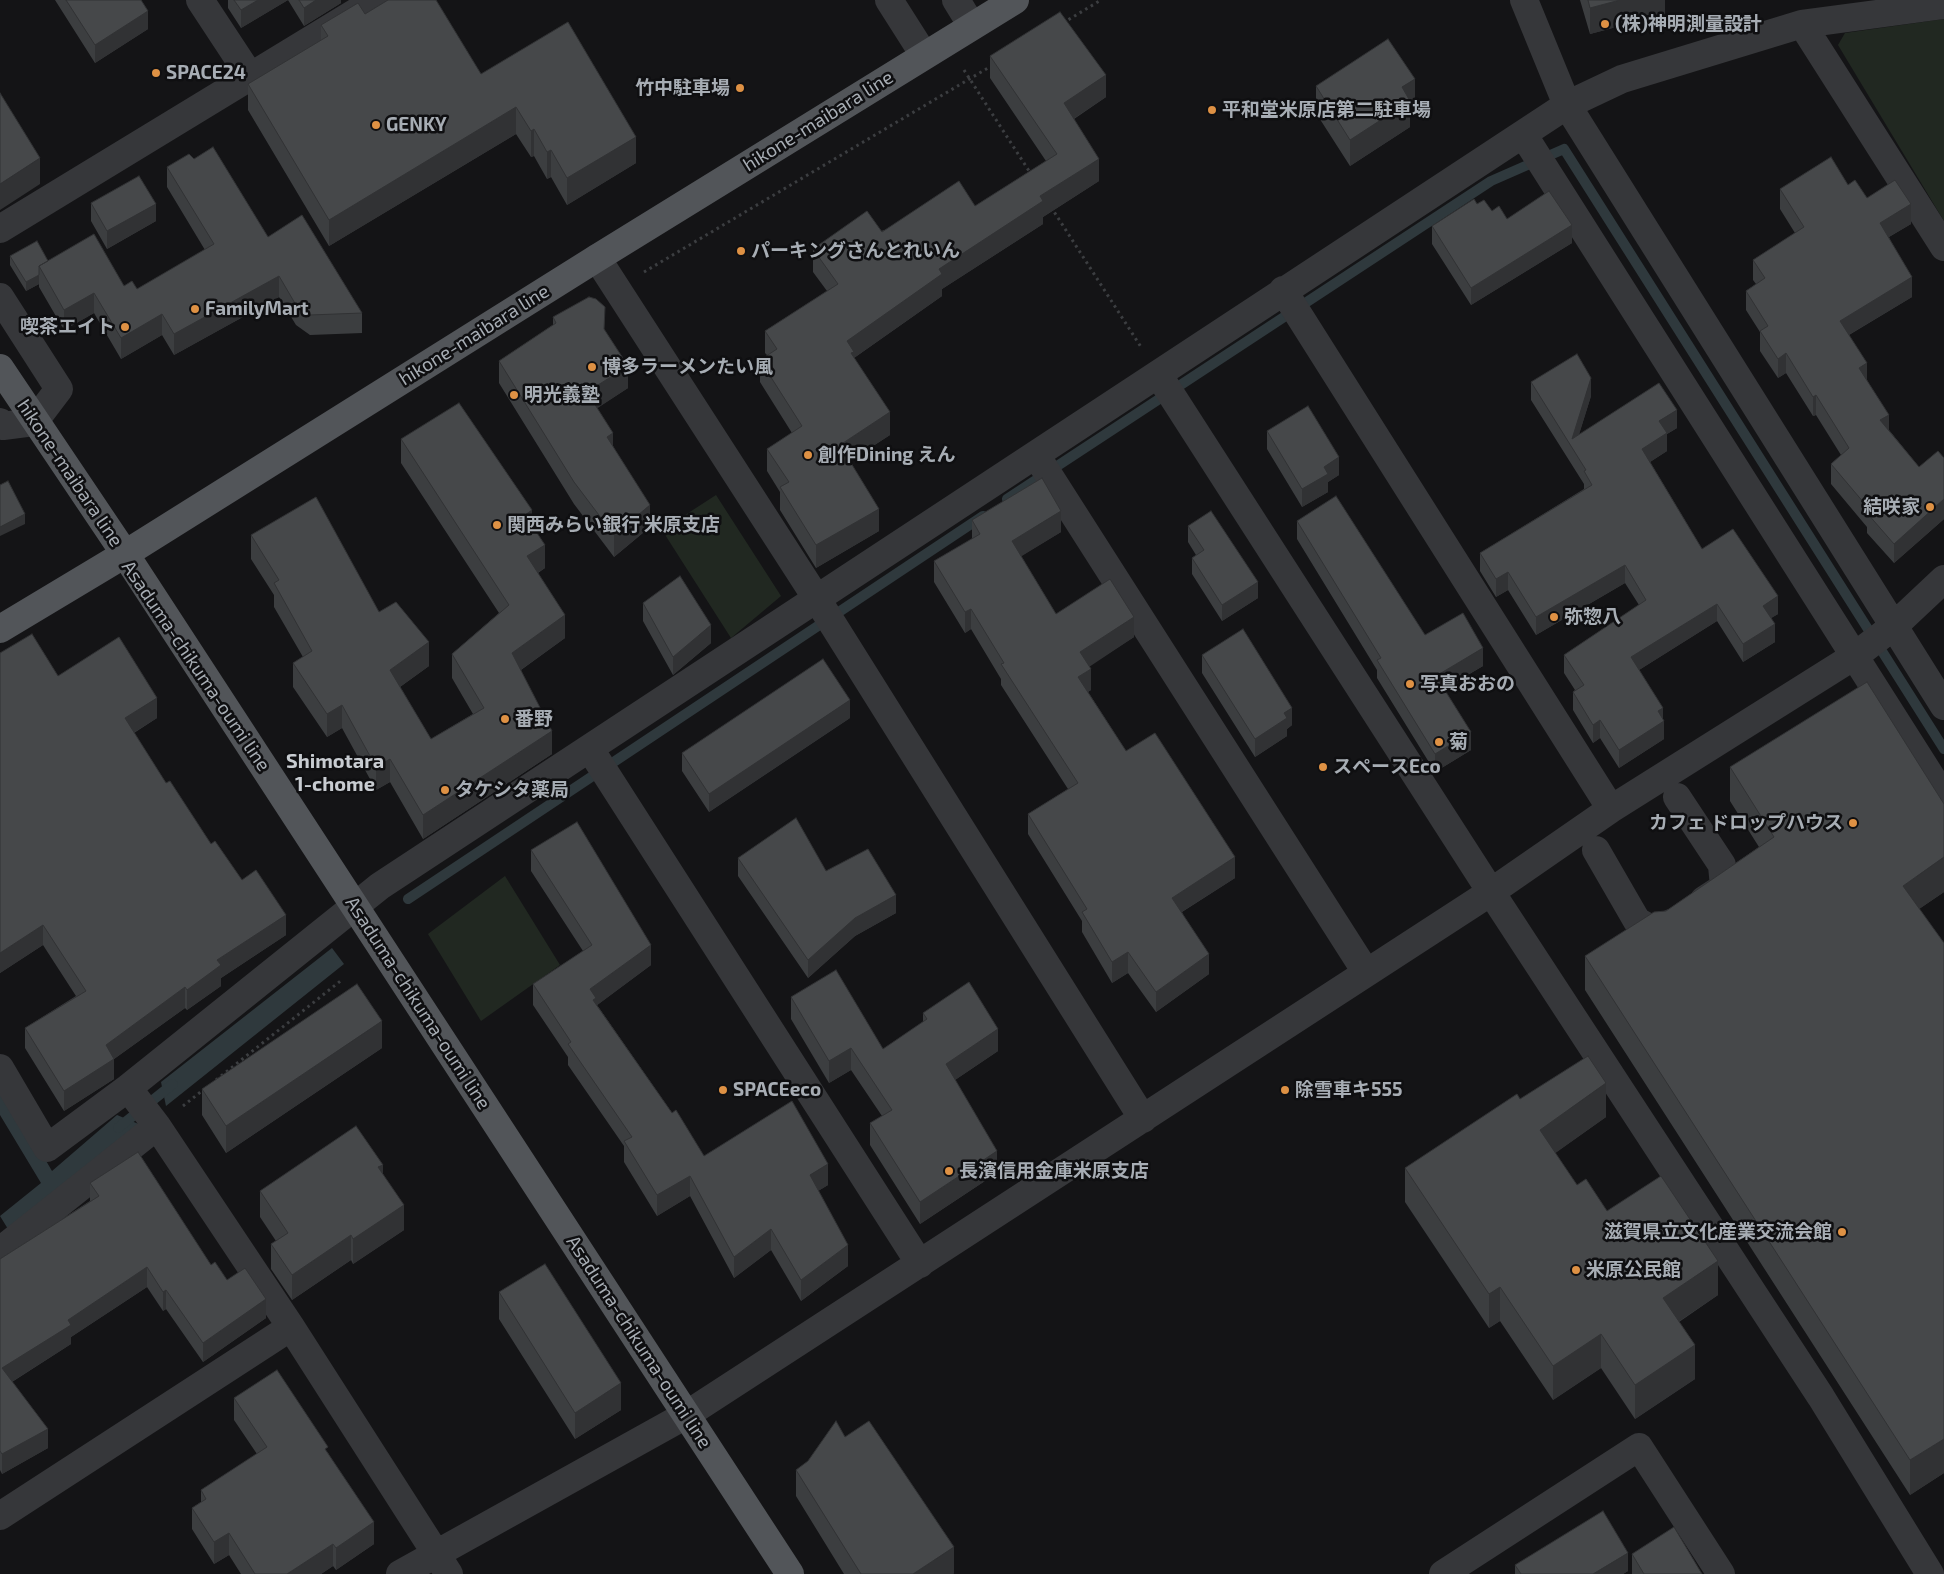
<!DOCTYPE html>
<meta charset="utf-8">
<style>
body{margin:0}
canvas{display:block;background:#141416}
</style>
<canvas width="1944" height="1574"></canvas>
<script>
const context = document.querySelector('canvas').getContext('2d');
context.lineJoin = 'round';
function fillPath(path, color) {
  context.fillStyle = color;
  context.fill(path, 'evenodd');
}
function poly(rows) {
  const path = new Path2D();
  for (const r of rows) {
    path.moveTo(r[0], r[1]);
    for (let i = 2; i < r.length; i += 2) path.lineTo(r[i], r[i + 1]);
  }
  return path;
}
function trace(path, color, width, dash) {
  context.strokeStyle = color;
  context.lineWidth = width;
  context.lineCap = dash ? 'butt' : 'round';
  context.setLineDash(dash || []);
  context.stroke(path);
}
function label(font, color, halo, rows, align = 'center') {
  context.font = font + ' "Exo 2","Noto Sans JP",sans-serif';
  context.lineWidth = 5;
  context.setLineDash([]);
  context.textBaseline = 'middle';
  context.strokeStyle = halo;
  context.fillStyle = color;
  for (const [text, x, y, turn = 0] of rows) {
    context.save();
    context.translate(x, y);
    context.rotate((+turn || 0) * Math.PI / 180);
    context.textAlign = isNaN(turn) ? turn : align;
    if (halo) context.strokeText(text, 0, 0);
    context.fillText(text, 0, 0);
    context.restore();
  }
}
const green = poly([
 [1944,19,1944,221,1838,45,1845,33],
 [716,495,781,596,731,638,662,530],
 [505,876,560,965,481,1021,428,934]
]);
const water = poly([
 [332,948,344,964,166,1106,161,1082],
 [0,1082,52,1171,117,1115,141,1125,8,1229,0,1216,41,1183,0,1115]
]);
const stream = poly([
 [1007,499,1491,181,1564,149,1944,749],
 [408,899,983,516],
 [118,1128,173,1084]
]);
const path = poly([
 [1063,23,1101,0],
 [964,70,1031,174],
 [1051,207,1141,347],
 [644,272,993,65],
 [216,1080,343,979],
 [183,1106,203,1090]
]);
const minor = poly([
 [200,0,250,76],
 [889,0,924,55],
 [956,0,972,26],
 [1524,0,1567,105,1944,706],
 [1802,24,1944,247],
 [1523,134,1944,797],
 [0,229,376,0],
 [597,258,817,599,1143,1119],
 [1283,290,1611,809],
 [0,297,59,389,34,422,3,426,0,422],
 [1158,374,1491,892,1821,1397,1930,1574],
 [1036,455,1366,972],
 [590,749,920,1264],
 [1677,797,1722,865,1724,887,1704,900],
 [1596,850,1637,921,1657,932,1671,923],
 [0,1068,47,1148,128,1088,380,886,1567,105,1622,79,1802,24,1944,5],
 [128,1088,157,1126,291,1327,449,1574],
 [0,1251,157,1126],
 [0,1516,291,1327],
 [400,1574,686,1415,1491,892,1611,809,1856,655,1894,626,1944,579],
 [1443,1574,1639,1447,1721,1574]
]);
const major = poly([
 [0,368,125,554,597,258,1015,0],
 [0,629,125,554,790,1574]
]);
const wall = poly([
 [55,0,141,0,148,29,95,63],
 [228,0,341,0,341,3,304,26,288,0,241,28,228,8],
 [1580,0,1665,0,1665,14,1590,34],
 [365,14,481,74,636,163,567,205,551,177,547,179,534,156,531,157,516,134,329,246,248,110,248,84,321,40,321,25],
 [990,56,1106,97,1074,119,1099,181,1043,217,1043,224,942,289,942,296,854,358,890,435,850,461,879,531,816,568,780,510,780,492,767,471,767,449,792,433,760,382,760,360,767,355,765,353,765,331,827,291,813,272,813,249,975,206,1046,161,990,78],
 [1316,86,1415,105,1410,108,1410,127,1350,166,1316,113],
 [167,167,268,237,362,313,362,333,310,335,296,325,279,297,174,355,162,335,121,359,94,313,64,330,39,287,39,284,26,291,10,265,10,256,137,289,205,250,167,187],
 [1848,185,1867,198,1911,224,1889,237,1912,297,1849,335,1867,380,1889,430,1919,467,1944,458,1944,519,1894,563,1867,533,1867,527,1831,484,1831,464,1841,455,1816,415,1813,416,1786,373,1778,378,1760,351,1760,332,1746,310,1746,291,1756,284,1753,280,1753,260,1795,233,1780,209,1780,189],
 [91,203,156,221,107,249,91,221],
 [1477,204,1507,219,1572,243,1471,305,1432,244,1432,226],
 [553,317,605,331,628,388,597,408,613,446,650,527,614,557,574,504,499,383,499,361,553,325],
 [1531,382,1591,396,1579,434,1677,428,1667,434,1667,451,1650,462,1702,549,1778,614,1771,618,1775,642,1743,662,1717,621,1639,670,1663,719,1664,739,1619,768,1600,738,1593,743,1573,710,1573,692,1575,690,1564,673,1564,655,1639,605,1625,583,1536,635,1508,590,1496,597,1480,571,1480,553,1584,489,1584,484,1531,400],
 [1267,431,1339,475,1328,482,1328,492,1302,507,1267,449],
 [401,439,532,526,545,568,538,573,565,638,521,670,552,754,423,839,390,782,376,790,342,728,327,737,293,687,293,663,303,657,274,607,274,595,251,559,251,535,379,612,429,666,400,687,431,739,473,714,452,678,452,654,499,613,401,463],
 [972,520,1061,532,1021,556,1056,614,1134,637,1089,666,1091,690,1088,692,1126,751,1235,878,1182,912,1209,974,1156,1012,1128,973,1112,983,1082,932,1082,921,1028,834,1028,814,1068,789,1001,685,1001,679,971,629,965,633,934,582,934,561,972,539],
 [1297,521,1425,635,1483,666,1444,689,1471,750,1435,772,1377,678,1377,670,1297,539],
 [1188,526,1258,598,1222,621,1192,574,1192,558,1196,555,1188,542],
 [643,603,711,643,673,675,643,621],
 [0,653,58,676,157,718,134,733,166,783,211,844,242,880,286,935,221,978,221,986,187,1010,185,1008,114,1059,114,1079,64,1111,25,1048,25,1028,76,996,43,945,0,973],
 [1202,655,1292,725,1287,729,1287,736,1255,757,1202,673],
 [850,718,709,812,682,771,682,753],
 [1730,767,1944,892,1919,909,1944,943,1944,1473,1910,1495,1585,990,1585,956,1666,911,1759,847,1730,801],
 [531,850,651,965,597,1005,672,1113,704,1156,828,1185,818,1191,848,1266,801,1301,771,1250,734,1278,690,1196,657,1216,624,1162,624,1146,568,1065,568,1057,533,1005,533,984,583,951,531,871],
 [738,858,826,871,896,913,855,936,808,978,738,876],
 [791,997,883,1049,923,1022,923,1013,998,1051,955,1080,997,1173,920,1224,870,1145,870,1123,882,1116,851,1070,829,1083,791,1019],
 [382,1048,226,1153,202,1115,202,1089],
 [1520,1099,1606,1117,1555,1153,1577,1185,1607,1211,1718,1295,1679,1322,1695,1379,1635,1419,1601,1368,1553,1400,1500,1321,1489,1328,1405,1202,1405,1168],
 [383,1174,404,1230,353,1264,351,1260,292,1300,271,1269,271,1244,276,1241,260,1217,260,1191],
 [90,1183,211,1265,227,1280,266,1318,203,1362,166,1309,163,1311,147,1287,71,1337,71,1344,12,1382,48,1448,2,1474,0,1470,0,1259,90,1201],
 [499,1292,621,1410,575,1439,499,1319],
 [234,1398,328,1453,374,1544,336,1570,333,1566,321,1574,241,1574,229,1555,214,1564,192,1529,192,1508,201,1502,201,1490,257,1454,234,1420],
 [796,1470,954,1573,953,1574,844,1574,796,1496],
 [1632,1554,1702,1574,1632,1574],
 [1515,1565,1628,1571,1623,1574,1515,1574]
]);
const shadedWall = poly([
 [258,0,288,0,241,28,241,10],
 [316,0,341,0,341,3,304,26,304,8],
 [1620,0,1665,0,1665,14,1590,34,1590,8],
 [148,11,148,29,95,63,95,45],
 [1106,75,1106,97,1064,125,1064,103],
 [1415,79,1415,105,1410,108,1410,127,1350,166,1350,140,1402,87],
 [516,107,516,134,329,246,329,220],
 [534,129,534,156,531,157,531,131],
 [636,137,636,163,567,205,567,178],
 [551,150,551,177,547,179,547,152],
 [40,158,40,184,0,210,0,184],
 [1099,159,1099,181,1043,217,1043,224,942,289,942,296,851,360,847,341,939,269,1040,196],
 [156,204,156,221,107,249,107,231],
 [1911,204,1911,224,1880,242,1880,223],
 [1572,225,1572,243,1471,305,1471,288],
 [39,275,39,284,26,291,26,282],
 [279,276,279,297,174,355,174,334],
 [1912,277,1912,297,1840,340,1840,321],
 [94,293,94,313,64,330,64,310],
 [162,314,162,335,121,359,121,338],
 [1786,353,1786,373,1778,378,1778,359],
 [1867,363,1867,383,1859,368],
 [628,366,628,388,587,415,587,392],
 [1591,378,1591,396,1574,451,1572,439],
 [1816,395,1816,415,1813,416,1813,397],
 [1677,410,1677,428,1667,434,1667,451,1642,467,1642,449,1659,421],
 [890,412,890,435,840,467,840,445],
 [1889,415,1889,434,1880,420],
 [613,433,613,456,607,437],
 [1339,457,1339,475,1328,482,1328,492,1302,507,1302,489,1324,467],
 [1944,499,1944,519,1894,563,1894,544],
 [650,505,650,527,614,557,614,535],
 [879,509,879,531,816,568,816,545],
 [532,510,532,533,525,515],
 [1061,511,1061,532,1012,562,1012,541],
 [25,514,25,524,0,536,0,527],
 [545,545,545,568,527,579,527,556],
 [1625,565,1625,583,1536,635,1536,617],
 [1508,572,1508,590,1496,597,1496,579],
 [1258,582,1258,598,1222,621,1222,605],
 [1778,596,1778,614,1763,623,1763,606],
 [1717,604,1717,621,1631,675,1631,657],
 [971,609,971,629,965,633,965,612],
 [565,615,565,638,512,676,512,653],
 [1134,617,1134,637,1080,673,1080,652],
 [1775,624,1775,642,1743,662,1743,644],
 [711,625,711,643,673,675,673,657],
 [429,642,429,666,390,694,390,670],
 [1483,648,1483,666,1436,693,1436,676],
 [1091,669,1091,690,1078,697,1078,677],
 [157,698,157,718,125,738,125,718],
 [850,700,850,718,709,812,709,794],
 [342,705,342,728,327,737,327,714],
 [1292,708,1292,725,1287,729,1287,736,1255,757,1255,739,1284,713],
 [1663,708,1663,722,1664,721,1664,739,1619,768,1619,750,1658,711],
 [1600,720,1600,738,1593,743,1593,725],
 [552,731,552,754,423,839,423,815],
 [1471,732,1471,750,1435,772,1435,754],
 [390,759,390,782,376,790,376,767],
 [1235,857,1235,878,1172,918,1172,898],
 [1944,857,1944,892,1903,920,1903,886],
 [896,895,896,913,855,936,808,978,808,960,855,918],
 [286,915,286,935,221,978,221,986,187,1010,187,990,217,960],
 [43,925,43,945,0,973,0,953],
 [651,945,651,965,596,1006,596,1019,590,989],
 [1128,952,1128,973,1112,983,1112,962],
 [1209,954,1209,974,1156,1012,1156,992],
 [185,987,185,1008,114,1059,114,1079,64,1111,64,1091,106,1045],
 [382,1021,382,1048,226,1153,226,1126],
 [998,1029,998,1051,946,1086,946,1064],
 [851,1048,851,1070,829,1083,829,1061],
 [1606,1083,1606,1117,1540,1164,1540,1130],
 [997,1151,997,1173,920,1224,920,1202],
 [828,1164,828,1185,810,1196,810,1175],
 [383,1165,383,1190,378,1167],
 [690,1176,690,1196,657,1216,657,1195],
 [404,1205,404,1230,353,1264,353,1239],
 [771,1229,771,1250,734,1278,734,1257],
 [351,1235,351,1260,292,1300,292,1275],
 [848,1245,848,1266,801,1301,801,1280],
 [1718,1261,1718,1295,1663,1332,1663,1298],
 [147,1267,147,1287,71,1337,71,1344,2,1388,2,1368,68,1320],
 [1500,1287,1500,1321,1489,1328,1489,1294],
 [166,1290,166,1309,163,1311,163,1292],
 [266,1299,266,1318,203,1362,203,1343],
 [1601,1334,1601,1368,1553,1400,1553,1366],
 [1695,1345,1695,1379,1635,1419,1635,1385],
 [621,1383,621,1410,575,1439,575,1413],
 [48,1429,48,1448,2,1474,2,1454],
 [1944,1439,1944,1473,1910,1495,1910,1460],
 [374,1522,374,1544,336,1570,336,1548],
 [229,1533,229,1555,214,1564,214,1542],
 [333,1544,333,1566,321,1574,287,1574],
 [954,1547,954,1573,953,1574,913,1574],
 [1628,1553,1628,1571,1623,1574,1593,1574]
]);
const building = poly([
 [66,0,141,0,148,11,95,45,66,0],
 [234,0,258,0,241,10,234,0],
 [299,0,316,0,304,8,299,0],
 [388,0,436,0,481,74,568,22,636,137,567,178,551,150,547,152,534,129,531,131,516,107,329,220,248,84,328,36,321,25,358,3,365,14,388,0],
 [1588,0,1620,0,1590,8,1588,0],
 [1060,12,1106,75,1064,103,1099,159,1040,196,1043,201,939,269,942,274,847,341,854,352,851,353,890,412,840,445,879,509,816,545,780,487,789,482,767,449,802,426,760,360,777,349,765,331,838,284,813,249,867,211,882,232,959,181,975,206,1057,154,990,56,1060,12],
 [1388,39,1415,79,1402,87,1410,101,1350,140,1316,86,1388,39],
 [0,93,40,158,0,184,0,93],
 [213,147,268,237,302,215,362,313,310,315,296,305,279,276,174,334,162,314,121,338,94,293,64,310,39,266,94,234,124,286,132,281,137,289,214,244,167,167,189,154,194,159,213,147],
 [1831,157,1848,185,1855,180,1867,198,1895,180,1911,204,1880,223,1912,277,1840,321,1867,363,1859,368,1889,415,1880,420,1919,467,1938,451,1944,458,1944,499,1894,544,1867,513,1870,510,1831,464,1849,448,1816,395,1813,397,1786,353,1778,359,1760,331,1768,326,1746,291,1765,278,1753,260,1804,227,1780,189,1831,157],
 [139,176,156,204,107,231,91,203,139,176],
 [1549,191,1572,225,1471,288,1432,226,1474,199,1477,204,1484,200,1492,211,1499,206,1507,219,1549,191],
 [37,241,48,261,39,266,39,275,26,282,10,256,37,241],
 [589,297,596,299,605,307,604,329,628,366,587,392,613,433,607,437,650,505,614,535,574,482,499,361,556,323,553,317,589,297],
 [1577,354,1591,378,1572,439,1659,383,1677,410,1659,421,1667,433,1642,449,1702,549,1733,529,1778,596,1763,606,1775,624,1743,644,1717,604,1631,657,1663,708,1658,711,1664,721,1619,750,1600,720,1593,725,1573,692,1584,685,1564,655,1646,600,1625,565,1536,617,1508,572,1496,579,1480,553,1592,485,1584,471,1586,470,1531,382,1577,354],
 [459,403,532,510,525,515,545,545,527,556,565,615,512,653,552,731,423,815,390,759,376,767,342,705,327,714,293,663,312,651,274,583,279,580,251,535,316,497,379,612,396,602,429,642,390,670,431,739,484,708,452,654,509,605,401,439,459,403],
 [1308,406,1339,457,1324,467,1328,474,1302,489,1267,431,1308,406],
 [1042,478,1061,511,1012,541,1056,614,1110,579,1134,617,1080,652,1091,669,1078,677,1126,751,1155,733,1235,857,1172,898,1209,954,1156,992,1128,952,1112,962,1082,912,1087,909,1028,814,1078,783,1001,664,1004,663,971,609,965,612,934,561,980,534,972,520,1042,478],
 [8,481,25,514,0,527,0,485,8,481],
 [1336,496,1425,635,1463,613,1483,648,1436,676,1471,732,1435,754,1377,660,1381,658,1297,521,1336,496],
 [1211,511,1258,582,1222,605,1192,558,1204,550,1188,526,1211,511],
 [680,576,711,625,673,657,643,603,680,576],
 [1243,629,1292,708,1284,713,1287,718,1255,739,1202,655,1243,629],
 [32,634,58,676,119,637,157,698,125,718,166,783,170,781,211,844,215,841,242,880,256,870,286,915,217,960,221,965,187,990,185,987,106,1045,114,1059,64,1091,25,1028,86,991,43,925,0,953,0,653,32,634],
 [823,659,850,700,709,794,682,753,823,659],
 [1867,682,1944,804,1944,857,1903,886,1944,943,1944,1439,1910,1460,1585,956,1654,912,1666,911,1774,837,1730,767,1867,682],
 [796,818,826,871,868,849,896,895,855,918,808,960,738,858,796,818],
 [577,822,651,945,590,989,596,998,593,1000,672,1113,676,1110,704,1156,792,1101,828,1164,810,1175,848,1245,801,1280,771,1229,734,1257,690,1176,657,1195,624,1141,632,1137,568,1044,571,1042,533,984,592,945,531,850,577,822],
 [836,970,883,1049,927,1019,923,1013,969,982,998,1029,946,1064,997,1151,920,1202,870,1123,892,1110,851,1048,829,1061,791,997,836,970],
 [357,984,382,1021,226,1126,202,1089,357,984],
 [1588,1056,1606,1083,1540,1130,1577,1185,1586,1179,1607,1211,1661,1176,1718,1261,1663,1298,1695,1345,1635,1385,1601,1334,1553,1366,1500,1287,1489,1294,1405,1168,1517,1094,1520,1099,1588,1056],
 [356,1126,383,1165,378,1167,404,1205,353,1239,351,1235,292,1275,271,1244,288,1233,260,1191,356,1126],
 [138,1152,211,1265,215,1262,227,1280,245,1268,266,1299,203,1343,166,1290,163,1292,147,1267,68,1320,71,1325,2,1368,48,1429,2,1454,0,1451,0,1259,99,1196,90,1183,138,1152],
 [545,1264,621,1383,575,1413,499,1292,545,1264],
 [277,1370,328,1447,325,1449,374,1522,336,1548,333,1544,287,1574,255,1574,229,1533,214,1542,192,1508,206,1499,201,1490,267,1447,234,1398,277,1370],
 [836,1421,845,1437,869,1421,954,1547,913,1574,861,1574,796,1470,808,1461,836,1421],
 [1603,1511,1628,1553,1593,1574,1521,1574,1515,1565,1603,1511],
 [1674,1527,1702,1574,1644,1574,1632,1554,1674,1527]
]);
const markers = [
 [1605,24,5,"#de9144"],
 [156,73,5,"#de9144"],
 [740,88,5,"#de9144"],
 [1212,110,5,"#de9144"],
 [376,125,5,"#de9144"],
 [741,251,5,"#de9144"],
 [195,309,5,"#de9144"],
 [125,327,5,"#de9144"],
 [592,367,5,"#de9144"],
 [514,395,5,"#de9144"],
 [808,455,5,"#de9144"],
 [1930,507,5,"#de9144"],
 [497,525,5,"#de9144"],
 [1554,617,5,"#de9144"],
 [1410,684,5,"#de9144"],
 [505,719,5,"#de9144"],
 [1439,742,5,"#de9144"],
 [1323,767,5,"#de9144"],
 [445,790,5,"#de9144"],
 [1853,823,5,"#de9144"],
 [723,1090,5,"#de9144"],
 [1285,1090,5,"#de9144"],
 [949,1171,5,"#de9144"],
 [1842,1232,5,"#de9144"],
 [1576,1270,5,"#de9144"]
];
const poiNames = [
 ["(株)神明測量設計",1615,24],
 ["SPACE24",166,73],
 ["竹中駐車場",730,88,"right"],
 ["平和堂米原店第二駐車場",1222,110],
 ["GENKY",386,125],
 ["パーキングさんとれいん",751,251],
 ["FamilyMart",205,309],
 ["喫茶エイト",115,327,"right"],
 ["博多ラーメンたい風",602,367],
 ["明光義塾",524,395],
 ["創作Dining えん",818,455],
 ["結咲家",1920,507,"right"],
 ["関西みらい銀行 米原支店",507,525],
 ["弥惣八",1564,617],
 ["写真おおの",1420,684],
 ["番野",515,719],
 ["菊",1449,742],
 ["スペースEco",1333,767],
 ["タケシタ薬局",455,790],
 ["カフェ ドロップハウス",1843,823,"right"],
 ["SPACEeco",733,1090],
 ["除雪車キ555",1295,1090],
 ["長濱信用金庫米原支店",959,1171],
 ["滋賀県立文化産業交流会館",1832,1232,"right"],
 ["米原公民館",1586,1270]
];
const streetNames = [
 ["hikone-maibara line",818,121,-32],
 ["hikone-maibara line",474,335,-32],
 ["hikone-maibara line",70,473,56],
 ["Asaduma-chikuma-oumi line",196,666,56],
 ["Asaduma-chikuma-oumi line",418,1003,57],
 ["Asaduma-chikuma-oumi line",639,1342,57]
];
const neighbourhoodNames = [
 ["Shimotara",335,761],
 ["1-chome",335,784]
];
fillPath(green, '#212821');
fillPath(water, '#2f393d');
trace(stream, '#2f393d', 10);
trace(path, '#3c3e41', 3, [2.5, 4]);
trace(minor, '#36373a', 28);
trace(major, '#525559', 28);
fillPath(wall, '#3c3e40');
fillPath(shadedWall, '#313234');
fillPath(building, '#46484a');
trace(building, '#313234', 1);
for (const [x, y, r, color] of markers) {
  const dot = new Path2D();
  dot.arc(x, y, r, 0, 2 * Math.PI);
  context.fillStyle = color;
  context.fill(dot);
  trace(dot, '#0f0f11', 2);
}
label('bold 19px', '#a7adb4', '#0f0f11', poiNames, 'left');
label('19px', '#a7adb4', '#0f0f11', streetNames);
label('bold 20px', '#c8ccd1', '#0f0f11', neighbourhoodNames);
</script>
